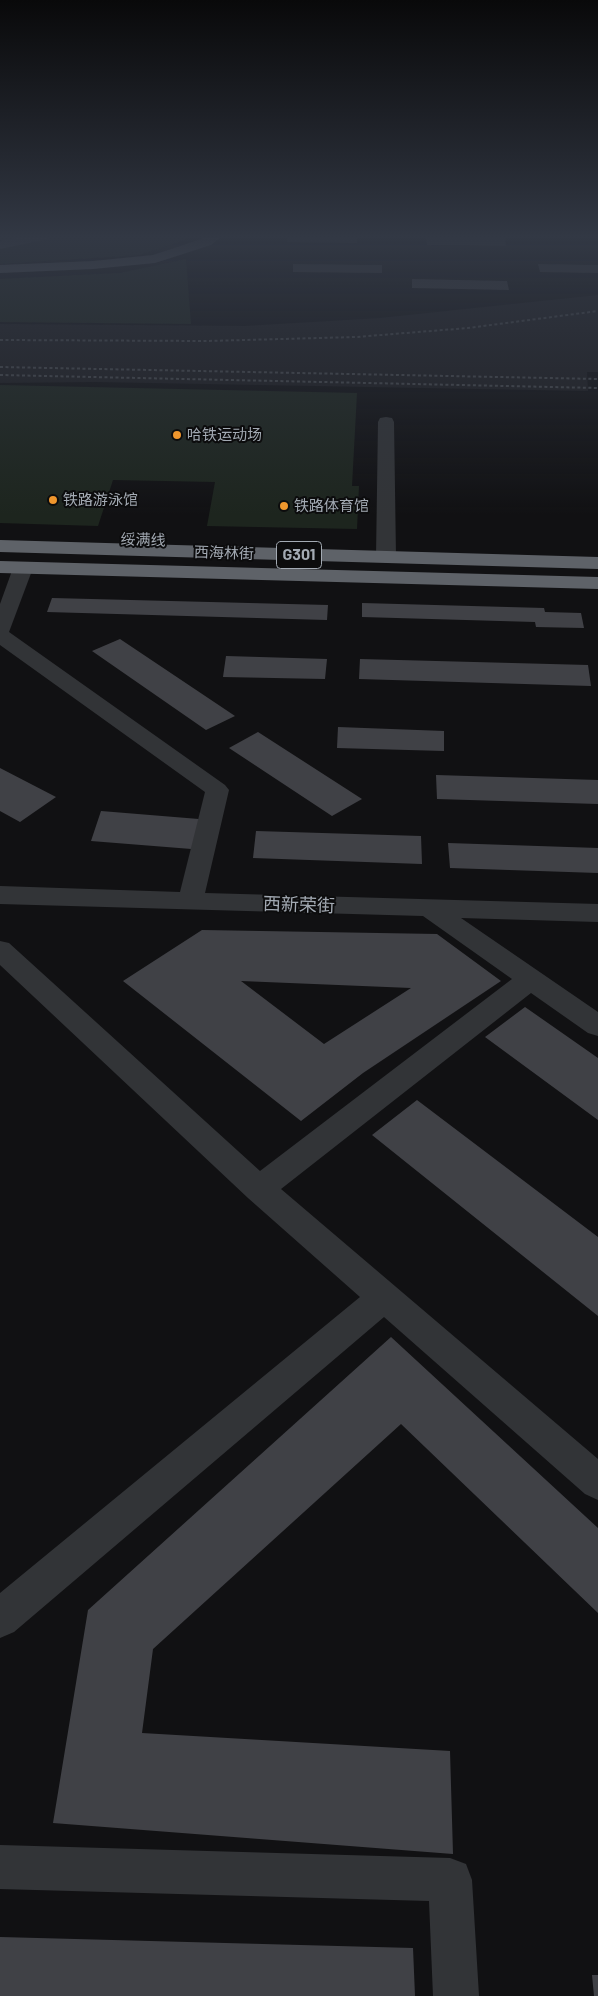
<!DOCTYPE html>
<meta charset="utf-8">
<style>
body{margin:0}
canvas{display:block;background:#111113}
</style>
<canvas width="598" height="1996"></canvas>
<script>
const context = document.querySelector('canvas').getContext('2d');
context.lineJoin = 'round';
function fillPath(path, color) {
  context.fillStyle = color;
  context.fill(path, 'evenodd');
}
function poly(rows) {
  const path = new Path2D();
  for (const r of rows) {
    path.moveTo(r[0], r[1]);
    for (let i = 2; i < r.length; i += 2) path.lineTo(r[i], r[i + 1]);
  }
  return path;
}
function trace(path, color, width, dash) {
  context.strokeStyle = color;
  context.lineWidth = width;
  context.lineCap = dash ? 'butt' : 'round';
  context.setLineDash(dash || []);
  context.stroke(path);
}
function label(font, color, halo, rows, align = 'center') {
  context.font = font + ' Barlow,"Noto Sans SC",sans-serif';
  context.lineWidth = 4;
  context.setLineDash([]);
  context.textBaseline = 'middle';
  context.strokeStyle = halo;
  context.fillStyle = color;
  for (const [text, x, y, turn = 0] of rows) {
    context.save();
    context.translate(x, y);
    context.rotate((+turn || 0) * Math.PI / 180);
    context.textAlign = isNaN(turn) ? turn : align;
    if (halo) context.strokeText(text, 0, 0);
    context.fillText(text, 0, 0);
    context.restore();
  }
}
const built = poly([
 [598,295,598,372,587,372,588,391,96,382,0,383,0,324,245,326,380,318]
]);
const green = poly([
 [0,236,192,236,174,244,139,255,0,264],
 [186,259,191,324,0,322,0,279,120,273],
 [0,385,357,393,352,486,359,486,357,529,207,526,215,482,113,480,98,526,0,523]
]);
const building = poly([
 [288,236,357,236,357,243,287,242],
 [426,237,505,238,506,246,427,245],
 [293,264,382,265,382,273,293,272],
 [538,264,598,265,598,273,540,272],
 [412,279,507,281,509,290,412,288],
 [52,598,328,605,327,620,47,612],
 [362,603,544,608,545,612,581,613,584,628,536,627,535,622,362,617],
 [120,639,235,716,206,730,92,651],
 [226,656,327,659,325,679,223,677],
 [360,659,588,665,591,686,359,679],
 [338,727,444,731,444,751,337,748],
 [258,732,362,799,332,816,229,748],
 [0,768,56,797,20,822,0,811],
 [436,775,598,780,598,804,437,799],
 [101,811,211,820,204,850,91,841],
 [256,831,421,836,422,864,253,858],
 [448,843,598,848,598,873,450,868],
 [202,930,437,934,501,981,363,1073,301,1121,123,981],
 [241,981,411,988,324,1044],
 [525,1007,598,1058,598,1120,485,1037],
 [417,1100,598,1237,598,1316,372,1135],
 [391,1337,598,1528,598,1613,401,1424,153,1649,142,1733,450,1751,453,1854,53,1823,88,1610],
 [0,1937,413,1948,415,1996,0,1996],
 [592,1975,598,1975,598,1996,594,1996]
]);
const minor = poly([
 [386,417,392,418,394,422,396,557,393,561,386,563,379,561,376,557,378,422,380,418,386,417],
 [23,562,30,564,33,568,9,632,225,785,229,790,205,893,598,904,598,922,461,918,598,1012,598,1036,588,1033,531,993,281,1189,598,1459,598,1500,585,1494,384,1317,14,1632,0,1638,0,1593,360,1297,248,1198,0,965,0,941,9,943,260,1171,512,979,423,916,0,904,0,886,180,892,205,792,0,645,0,604,13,568,16,564,23,562],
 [0,1845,450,1858,466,1864,472,1880,479,1996,433,1996,429,1901,0,1889,0,1845]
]);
const major = poly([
 [26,236,50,236,48,239,0,249,0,241,26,236]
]);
const highway = poly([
 [207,236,222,236,211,245,155,263,93,269,0,273,0,265,93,261,153,255,201,239,207,236],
 [0,540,598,557,598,569,0,552,0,540],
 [0,561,598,577,598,589,0,573,0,561]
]);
const rail = poly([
 [0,340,207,341,356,337,468,328,598,311],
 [0,367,598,379],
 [0,375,598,388]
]);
const markers = [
 [177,435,5,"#ef962d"],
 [53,500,5,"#ef962d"],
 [284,506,5,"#ef962d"]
];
const farPoinames = [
 ["哈铁运动场",187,435],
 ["铁路游泳馆",63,500],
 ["铁路体育馆",294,506]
];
const farStreetnames = [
 ["绥满线",143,540,1],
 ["西海林街",224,553,2]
];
const shields = [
 [299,555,45]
];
const shieldNames = [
 ["G301",299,555]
];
const streetNames = [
 ["西新荣街",299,905,2]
];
fillPath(built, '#1d1d20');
fillPath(green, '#1d251e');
fillPath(building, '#404146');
fillPath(minor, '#323437');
fillPath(major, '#4e5156');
fillPath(highway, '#5e6268');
trace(rail, '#494c50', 2, [3, 2.5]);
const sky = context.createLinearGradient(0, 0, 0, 515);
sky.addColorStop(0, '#09090a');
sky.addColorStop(0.46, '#323844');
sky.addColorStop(1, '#32384400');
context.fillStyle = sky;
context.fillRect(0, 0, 598, 515);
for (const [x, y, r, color] of markers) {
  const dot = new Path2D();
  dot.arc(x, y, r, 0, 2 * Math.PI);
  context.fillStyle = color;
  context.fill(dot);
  trace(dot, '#0c0c0d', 2);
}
label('15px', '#a3aab3', '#0c0c0d', farPoinames, 'left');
label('15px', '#a3aab3', '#0c0c0d', farStreetnames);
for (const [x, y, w] of shields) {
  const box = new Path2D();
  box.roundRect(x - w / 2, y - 13.5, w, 27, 4);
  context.fillStyle = '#0c0c0d';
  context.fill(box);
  trace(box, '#a3aab3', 1);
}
label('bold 16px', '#a3aab3', null, shieldNames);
label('18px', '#a3aab3', '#0c0c0d', streetNames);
</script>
